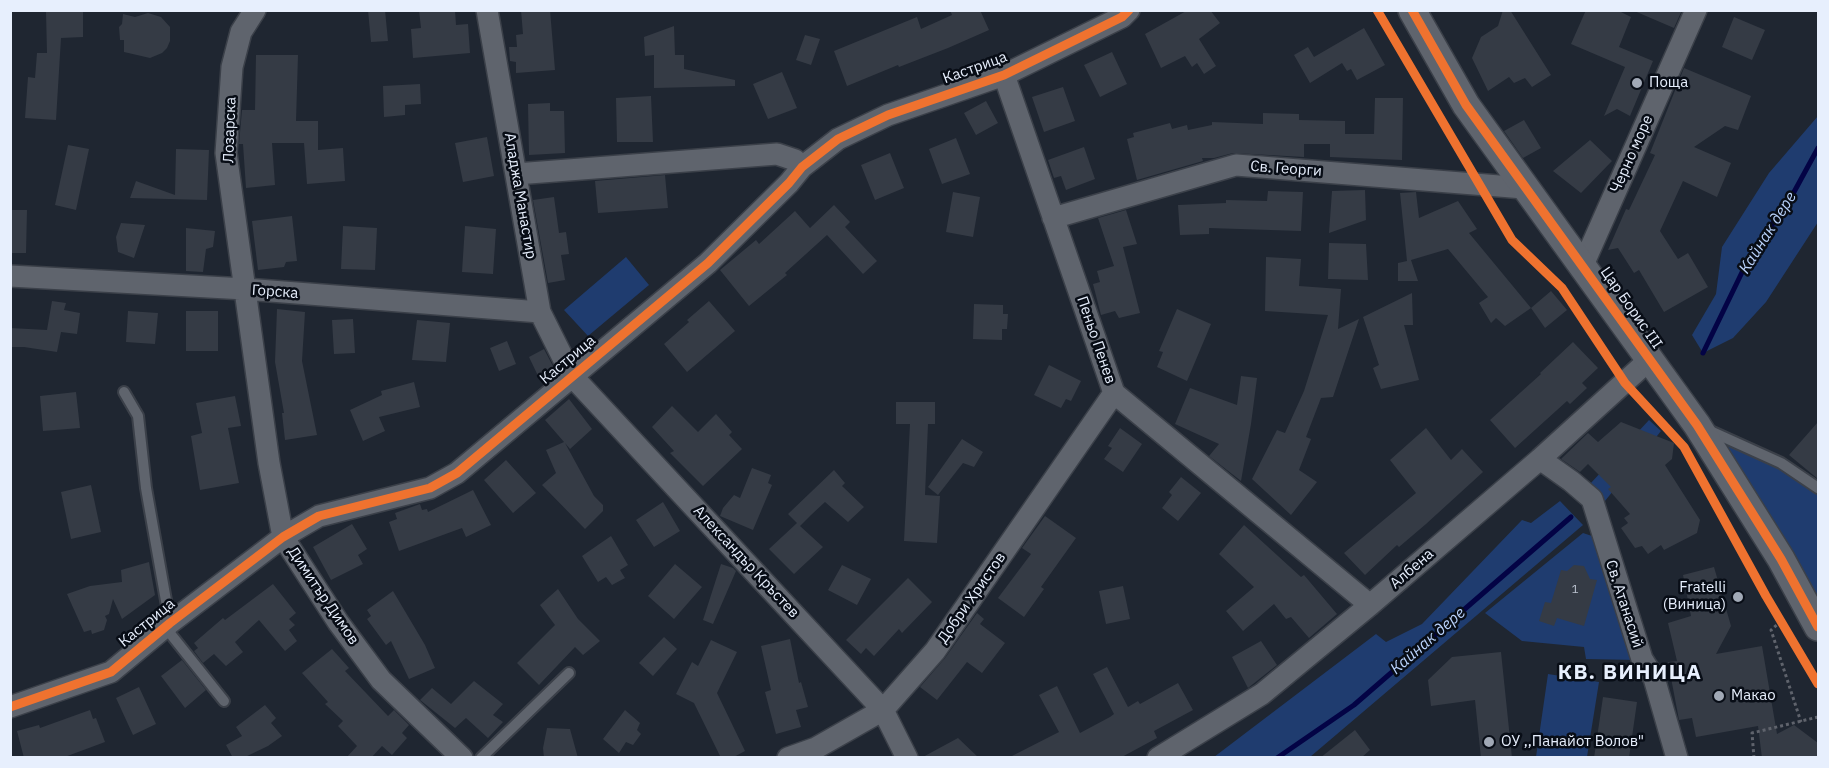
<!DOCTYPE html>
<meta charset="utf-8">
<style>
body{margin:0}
#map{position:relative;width:1829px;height:768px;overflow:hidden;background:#1f2631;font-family:"IBM Plex Sans",sans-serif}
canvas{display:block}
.frame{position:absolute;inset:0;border:12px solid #e7effd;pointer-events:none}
</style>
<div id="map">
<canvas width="1829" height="768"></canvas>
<div class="frame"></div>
</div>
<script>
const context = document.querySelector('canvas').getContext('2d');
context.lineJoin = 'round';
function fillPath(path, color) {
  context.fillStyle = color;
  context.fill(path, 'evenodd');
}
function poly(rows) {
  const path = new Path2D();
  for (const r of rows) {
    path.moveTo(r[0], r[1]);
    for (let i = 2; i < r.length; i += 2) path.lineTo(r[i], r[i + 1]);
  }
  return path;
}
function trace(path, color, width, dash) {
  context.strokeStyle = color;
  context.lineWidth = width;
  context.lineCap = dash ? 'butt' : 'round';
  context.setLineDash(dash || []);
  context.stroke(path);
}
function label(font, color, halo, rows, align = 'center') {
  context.font = font + ' "IBM Plex Sans",sans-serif';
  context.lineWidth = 5;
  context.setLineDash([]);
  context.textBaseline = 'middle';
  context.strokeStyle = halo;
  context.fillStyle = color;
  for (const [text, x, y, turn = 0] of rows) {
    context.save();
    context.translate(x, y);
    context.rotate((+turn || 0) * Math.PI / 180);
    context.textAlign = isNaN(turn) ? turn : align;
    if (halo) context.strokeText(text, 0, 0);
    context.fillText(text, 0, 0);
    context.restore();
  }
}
const green = poly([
 [1818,116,1818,222,1766,302,1733,338,1703,353,1692,335,1716,294,1722,247,1769,173],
 [626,257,649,285,588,336,564,310],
 [1649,420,1661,431,1605,501,1590,484],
 [1697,425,1818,488,1818,628],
 [1560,501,1583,525,1310,757,1214,757,1376,634,1386,642,1422,624,1522,520,1531,523],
 [1583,533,1598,538,1637,660,1586,659,1584,647,1522,641,1485,613],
 [1548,674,1599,682,1587,757,1536,757]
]);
const stream = poly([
 [1703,353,1747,262,1794,192,1818,148],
 [1277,758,1354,705,1571,517]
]);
const building = poly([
 [368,10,385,10,388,41,371,42],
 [419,10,455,10,456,25,468,24,470,53,413,58,411,29,421,28],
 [521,10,550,10,555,70,516,73,516,62,510,61,509,47,517,47,516,35,523,34],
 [950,10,980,10,989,30,948,48,899,67,898,65,847,86,834,51,917,17,921,29,952,15],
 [1188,10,1210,10,1220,23,1199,39,1216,66,1204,74,1197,63,1192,67,1185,56,1161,68,1145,34],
 [1503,10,1510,10,1551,75,1532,87,1525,78,1514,83,1509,77,1488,91,1472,58,1481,37,1498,26],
 [1586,10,1617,10,1631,17,1619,47,1653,61,1630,116,1617,109,1604,116,1625,67,1571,44],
 [1632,10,1682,10,1674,28],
 [46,12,83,12,83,37,61,38,56,120,25,118,28,77,35,78,37,53,47,53],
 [148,13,161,17,170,27,170,41,167,48,162,53,150,58,124,52,124,40,120,40,119,27,122,24,123,14,135,17],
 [1734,17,1765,30,1752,60,1722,47],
 [674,26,675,55,684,55,684,69,735,80,735,86,654,88,654,55,645,56,644,37],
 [1364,28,1385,65,1357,80,1351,69,1347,71,1342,63,1310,83,1294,55,1308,47,1314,57],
 [805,35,820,39,811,65,796,60],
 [1112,52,1127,84,1100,97,1084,65],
 [256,55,298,55,296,121,318,121,318,150,343,148,345,181,307,184,304,143,272,143,275,185,246,188,243,144,239,144,242,110,255,110],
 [1684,68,1751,96,1738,130,1725,126,1694,147,1731,163,1717,197,1683,181,1660,231,1678,259,1688,253,1708,287,1664,312,1639,270,1634,273,1618,248,1608,250,1626,209,1629,210,1655,155,1650,153],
 [782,72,797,108,768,119,753,84],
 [420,84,421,104,405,105,405,115,384,117,383,86],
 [1063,87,1075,121,1044,132,1032,97],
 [651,96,653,142,617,142,616,98],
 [1375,98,1403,98,1402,160,1330,157,1330,144,1304,144,1304,157,1233,153,1214,158,1202,158,1203,161,1137,180,1127,139,1134,137,1133,133,1170,123,1172,129,1187,125,1188,130,1212,125,1212,122,1263,124,1263,113,1299,114,1299,120,1345,121,1345,134,1374,134],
 [986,101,998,123,976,135,964,113],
 [550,103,550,111,564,111,565,153,529,155,528,104],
 [1524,120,1541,148,1523,158,1504,131],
 [487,137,494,176,463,182,455,143],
 [956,138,970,174,942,184,929,149],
 [1590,140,1612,161,1581,193,1553,171],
 [68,145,89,149,76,210,55,205],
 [1084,147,1095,179,1066,190,1061,176,1054,178,1048,160],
 [176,149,209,150,207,200,130,198,136,181,175,195],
 [890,153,904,188,875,200,861,165],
 [665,175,668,208,598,213,595,181],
 [1365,190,1366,220,1329,233,1332,191],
 [1268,191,1303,192,1301,231,1209,228,1209,234,1180,235,1178,205,1226,203,1226,200,1267,201],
 [953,192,980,197,973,237,946,232],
 [1416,192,1419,218,1458,201,1477,229,1469,233,1531,308,1505,326,1496,318,1491,323,1479,303,1488,297,1448,249,1411,260,1418,281,1398,281,1398,263,1407,261,1400,193],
 [554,197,559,233,566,232,569,254,561,255,565,280,548,283,533,200],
 [834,205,850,222,845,227,877,261,863,274,827,235,785,273,787,275,749,306,720,270,756,240,759,244,795,211,810,228],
 [10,210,27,210,26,253,10,253],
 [1126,210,1137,244,1123,247,1140,313,1119,318,1115,311,1101,315,1093,284,1100,282,1097,271,1114,266,1098,218],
 [292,216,297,261,286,262,284,267,258,270,252,221],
 [121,223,145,225,134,258,118,252,116,237],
 [343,226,377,228,375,270,341,269],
 [465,226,496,229,493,274,462,272],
 [186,228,215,231,213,247,206,249,203,272,186,271],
 [1329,243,1366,244,1368,280,1328,279],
 [1266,257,1301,259,1299,286,1341,289,1338,329,1359,319,1333,397,1321,398,1306,437,1311,439,1299,470,1317,482,1291,515,1252,479,1277,430,1285,433,1304,391,1328,315,1265,311],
 [1551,291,1567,310,1545,328,1531,308],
 [1412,293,1413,325,1404,325,1419,380,1381,389,1373,368,1379,365,1363,317],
 [52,301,66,303,64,310,80,313,77,334,61,332,57,352,24,347,10,347,10,328,47,330],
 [709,301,735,331,687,372,664,344,689,322,687,320],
 [974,304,1003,305,1003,314,1008,314,1007,329,1002,329,1002,340,973,339],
 [277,309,305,312,302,361,317,435,285,440,282,413,284,413,275,362],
 [1177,309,1211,324,1187,381,1157,367,1163,352,1159,351],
 [128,311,158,313,155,344,126,342],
 [186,311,218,311,218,351,186,351],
 [353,319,355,353,334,354,332,320],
 [417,320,450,323,446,362,412,360],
 [507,341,516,364,499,371,490,348],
 [1573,342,1598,368,1582,383,1587,388,1570,404,1567,401,1515,448,1490,420,1541,374,1540,373],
 [544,349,556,372,540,380,529,357],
 [1049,365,1081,381,1071,401,1066,399,1061,408,1034,395],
 [1241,376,1257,378,1251,424,1241,481,1209,456,1219,444,1175,424,1190,388,1237,405],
 [414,382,420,407,379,417,385,431,363,441,350,410,382,395,381,391],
 [76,392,80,428,43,431,40,396],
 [235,396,241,426,228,428,239,483,200,490,191,436,202,433,196,403],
 [569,399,592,429,570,449,565,443,594,496,603,505,603,511,585,529,542,485,556,473,546,450,564,442,545,420],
 [896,402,935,402,935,424,928,424,925,495,940,496,937,543,904,541,910,424,896,424],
 [672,406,698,432,716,414,732,432,729,435,742,449,703,486,670,453,674,451,652,427],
 [1621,422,1674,443,1672,459,1665,465,1700,520,1697,533,1664,550,1661,545,1648,554,1642,546,1635,548,1621,528,1628,523,1624,518,1630,514,1608,489,1611,487,1588,464,1580,472,1561,459,1588,433,1598,442],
 [1818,422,1818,479,1789,455],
 [1120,428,1142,444,1123,472,1104,459,1112,448,1108,446],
 [1426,428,1451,460,1462,449,1483,472,1426,524,1399,547,1397,545,1365,575,1344,553,1416,493,1390,460],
 [962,439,983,452,974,467,963,463,938,495,928,487],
 [506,460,536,493,513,513,484,480],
 [752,468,771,475,768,483,772,485,753,530,720,516,723,508,734,495,740,498],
 [834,470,845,483,842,486,864,507,848,522,825,502,811,515,800,526,823,547,794,574,769,549,797,523,788,514],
 [1181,477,1201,493,1178,521,1162,508,1172,495,1169,492],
 [91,485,101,532,71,539,61,492],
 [473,490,491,525,466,537,462,528,399,551,389,522,397,519,395,513,420,504,422,510,427,509,428,512],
 [663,502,680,531,654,547,636,520],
 [1045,516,1076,538,1041,587,1044,589,1024,617,998,598,1031,554,1022,548],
 [352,524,367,549,358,555,363,564,331,580,313,547],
 [1244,525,1301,577,1304,575,1337,614,1309,638,1291,617,1286,619,1274,604,1243,631,1226,611,1254,587,1219,554],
 [611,536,628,565,620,570,625,578,612,585,606,577,598,582,582,556],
 [149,562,155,595,122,619,113,599,109,614,105,616,107,620,104,630,92,634,91,630,84,632,67,594,90,586,122,582,121,570],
 [675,564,702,587,674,619,648,596],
 [721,564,733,568,736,571,713,624,703,620],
 [842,565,871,579,857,605,828,590],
 [1574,565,1584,566,1590,579,1597,580,1584,626,1557,618,1554,626,1539,621,1545,602,1551,603,1561,570,1567,571],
 [1714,567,1731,626,1716,654,1762,646,1777,734,1794,725,1818,743,1818,758,1762,758,1758,726,1696,737,1692,718,1679,720,1668,662,1677,661,1668,623,1691,616,1683,575],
 [908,578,932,602,902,633,899,629,874,656,866,648,861,654,846,640],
 [273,584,296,613,289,619,295,625,289,630,297,641,285,651,259,620,235,642,243,652,226,666,214,654,203,663,194,651,198,648,194,643,223,618,225,620],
 [1123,586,1130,619,1106,624,1099,591],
 [558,589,578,619,600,641,583,655,575,647,539,685,517,663,555,625,540,605],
 [393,591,425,645,435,668,409,679,391,641,386,645,367,619,371,616,367,610],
 [977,613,984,619,980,624,1005,643,982,673,967,662,937,700,920,687,945,658],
 [664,637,677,649,653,676,639,663],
 [790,639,799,683,801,682,808,707,796,710,801,727,776,734,765,692,771,690,761,646],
 [711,640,737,652,717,693,745,751,732,758,721,758,694,703,676,694,692,662,698,666],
 [1261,641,1277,665,1248,688,1232,657],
 [332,649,349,668,345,671,388,716,394,710,409,725,402,733,407,738,392,755,382,746,371,758,346,758,357,746,338,726,343,721,325,704,328,702,302,673],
 [1501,652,1512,758,1481,758,1475,700,1431,706,1428,680,1452,657],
 [182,660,206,690,185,708,161,676],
 [1107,667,1128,707,1138,701,1140,704,1178,683,1193,710,1154,731,1157,738,1120,758,1008,758,1059,732,1039,695,1057,686,1080,733,1110,717,1114,714,1093,674],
 [474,681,503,704,493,715,503,722,488,738,466,718,455,728,420,700,432,688,451,704],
 [139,687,156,724,133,735,116,698],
 [1603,697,1637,702,1629,758,1594,758],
 [265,705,276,718,271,723,282,736,268,746,243,758,233,758,226,745,242,736,236,727],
 [90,710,93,719,96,718,105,742,62,758,24,758,17,731,39,725,40,728],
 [625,710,640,723,637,730,641,734,633,745,626,742,619,753,603,739],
 [547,728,570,729,578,758,544,758,543,748],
 [1355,730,1370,750,1361,758,1320,758],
 [958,738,979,758,921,758]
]);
const path = poly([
 [1781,621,1771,630,1801,722],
 [1754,758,1752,733,1818,717]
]);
const service = poly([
 [124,392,138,416,146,488,170,623],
 [1708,430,1781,463,1818,488],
 [165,627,224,701],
 [481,758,569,673]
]);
const minor = poly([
 [255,10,241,32,232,67,226,153,269,463,283,537,338,622,381,680,462,758],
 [487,10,540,312,572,376,883,710,907,758],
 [1004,75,1114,393,1370,605],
 [516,174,777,154,795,160,802,167],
 [1053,218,1236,165,1524,188],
 [1583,265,1696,10],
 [10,276,245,289,540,312],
 [1540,459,1571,481,1592,499,1642,659,1654,678,1677,758],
 [10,707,111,672,170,623,283,537,319,516,430,488,457,473,708,263,789,183,802,167,838,139,888,115,1004,75,1122,17,1129,10],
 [788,758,816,748,883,710,935,651,1114,393],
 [1158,758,1262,694,1370,605,1540,459,1649,360]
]);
const tertiary = poly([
 [1412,10,1466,105,1697,425,1781,559,1818,627]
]);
const cycleway = poly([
 [1377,10,1512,240,1562,288,1625,383,1684,447,1766,596,1818,684],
 [1412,10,1466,105,1697,425,1781,559,1818,627],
 [10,707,111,672,170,623,283,537,319,516,430,488,457,473,708,263,789,183,802,167,838,139,888,115,1004,75,1122,17,1129,10]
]);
const markers = [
 [1637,83,6,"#a1a9b6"],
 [1738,597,6,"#a1a9b6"],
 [1719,696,6,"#a1a9b6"],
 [1489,742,6,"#a1a9b6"]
];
const numberNames = [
 ["1",1575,590]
];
const streetNames = [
 ["Кастрица",975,68,-20],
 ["Лозарска",230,130,-88],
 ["Черно море",1632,154,-66],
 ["Св. Георги",1286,169,4],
 ["Аладжа Манастир",520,196,80],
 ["Горска",275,292,4],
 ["Цар Борис III",1631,308,55],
 ["Пеньо Пенев",1096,340,71],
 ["Кастрица",568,360,-40],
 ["Александър Кръстев",746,562,47],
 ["Албена",1412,569,-41],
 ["Димитър Димов",323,596,56],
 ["Добри Христов",972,598,-55],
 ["Св. Атанасий",1624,604,72],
 ["Кастрица",147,623,-39]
];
const poiNames = [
 ["Поща",1649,83],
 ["Fratelli",1726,588,"right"],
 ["(Виница)",1726,605,"right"],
 ["Макао",1731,696],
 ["ОУ ,,Панайот Волов\"",1501,742]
];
const waterNames = [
 ["Кайнак дере",1768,233,-58],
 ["Кайнак дере",1428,641,-41]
];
const districtNames = [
 ["КВ. ВИНИЦА",1630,673]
];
fillPath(green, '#1f3c6f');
trace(stream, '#030345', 5);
fillPath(building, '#353b45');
trace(service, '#3b4049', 14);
trace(minor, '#3b4049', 24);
trace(tertiary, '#3b4049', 30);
trace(path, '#5f636c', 3, [3, 3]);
trace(service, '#5f646d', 10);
trace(minor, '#5f646d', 21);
trace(tertiary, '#5f646d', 27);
trace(cycleway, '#ef722f', 9);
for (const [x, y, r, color] of markers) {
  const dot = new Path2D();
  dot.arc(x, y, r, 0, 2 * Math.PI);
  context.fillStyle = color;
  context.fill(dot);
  trace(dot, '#080d16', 2);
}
label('12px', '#bac2cf', null, numberNames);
label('15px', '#e7effd', '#080d16', streetNames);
label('15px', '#e7effd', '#080d16', poiNames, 'left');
label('italic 16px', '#b9d2fb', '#080d16', waterNames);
context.letterSpacing = '1.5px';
label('bold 21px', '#e7effd', '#080d16', districtNames);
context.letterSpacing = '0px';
</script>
